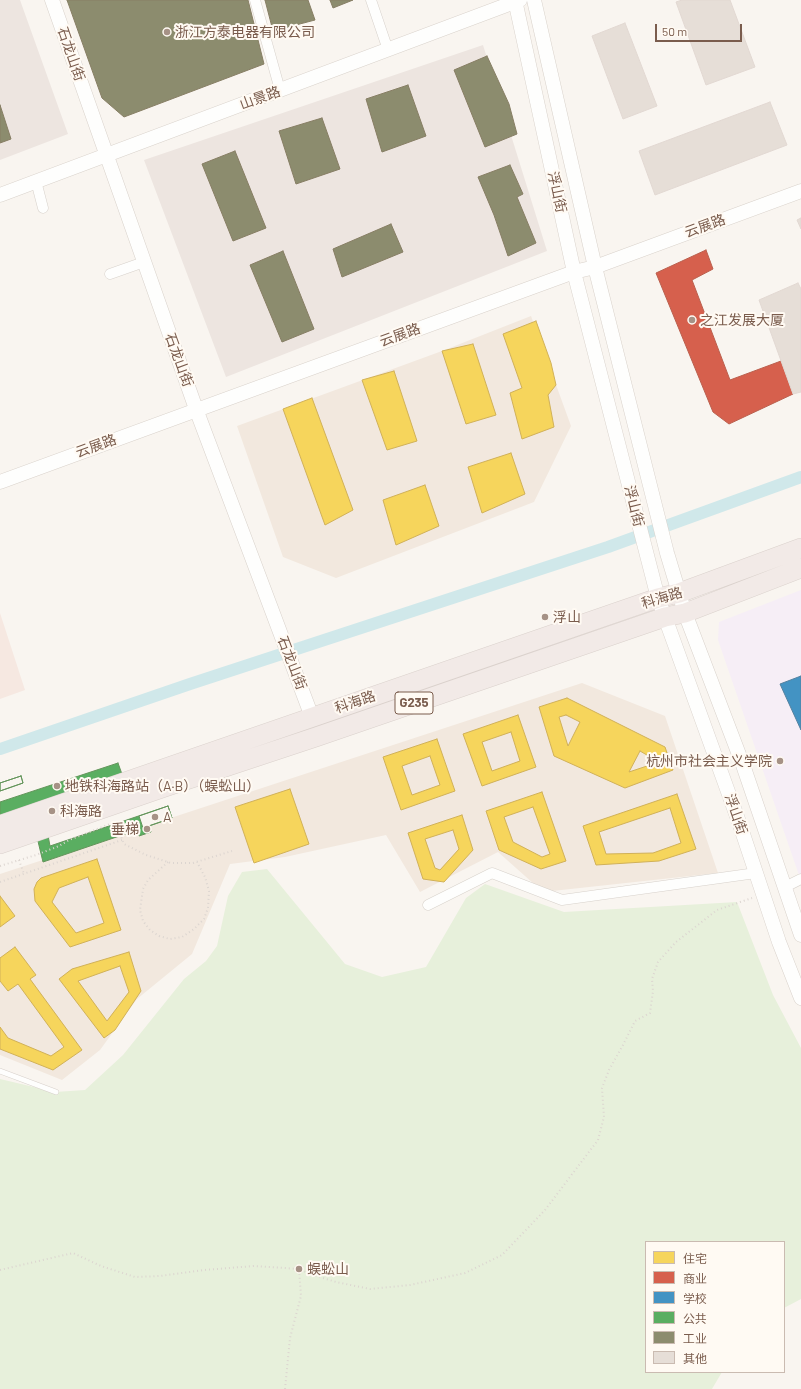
<!DOCTYPE html>
<meta charset="utf-8">
<style>
body{margin:0}
#map{position:relative;width:801px;height:1389px;overflow:hidden;background:#f9f5f0;font-family:Barlow,"Noto Sans SC",sans-serif}
canvas{display:block}
.legend{position:absolute;left:645px;top:1241px;width:140px;height:132px;box-sizing:border-box;background:#fffaf3;border:1px solid #cabbb1;margin:0;padding:5px 7px;list-style:none;font-size:12px;color:#7a5c4d}
.legend li{display:flex;align-items:center;gap:8px;height:20px}
.legend b{width:20px;border:1px solid #cabbb1}
.scale{position:absolute;left:655px;top:24px;width:87px;height:18px;box-sizing:border-box;border:2px solid #7a5c4d;border-top:0;padding-left:5px;font-size:12px;line-height:14px;white-space:nowrap;color:#7a5c4d;-webkit-text-stroke:3px #fffaf3;paint-order:stroke}
</style>
<div id="map">
<canvas width="801" height="1389"></canvas>
<ul class="legend">
<li><b style="height:11px;background:#f6d55c"></b>住宅</li>
<li><b style="height:11px;background:#d6604d"></b>商业</li>
<li><b style="height:11px;background:#4393c3"></b>学校</li>
<li><b style="height:11px;background:#5aae61"></b>公共</li>
<li><b style="height:11px;background:#8c8c6e"></b>工业</li>
<li><b style="height:11px;background:#e6ded7"></b>其他</li>
</ul>
<div class="scale">50 m</div>
</div>
<script>
const context = document.querySelector('canvas').getContext('2d');
context.lineJoin = 'round';
function fillPath(path, color) {
  context.fillStyle = color;
  context.fill(path, 'evenodd');
}
function poly(rows) {
  const path = new Path2D();
  for (const r of rows) {
    path.moveTo(r[0], r[1]);
    for (let i = 2; i < r.length; i += 2) path.lineTo(r[i], r[i + 1]);
  }
  return path;
}
function trace(path, color, width, dash) {
  context.strokeStyle = color;
  context.lineWidth = width;
  context.lineCap = dash ? 'butt' : 'round';
  context.setLineDash(dash || []);
  context.stroke(path);
}
function label(font, color, halo, rows, align = 'center') {
  context.font = font + ' Barlow,"Noto Sans SC",sans-serif';
  context.lineWidth = 4;
  context.setLineDash([]);
  context.textBaseline = 'middle';
  context.strokeStyle = halo;
  context.fillStyle = color;
  for (const [text, x, y, turn = 0] of rows) {
    context.save();
    context.translate(x, y);
    context.rotate((+turn || 0) * Math.PI / 180);
    context.textAlign = isNaN(turn) ? turn : align;
    if (halo) context.strokeText(text, 0, 0);
    context.fillText(text, 0, 0);
    context.restore();
  }
}
const residential = poly([
 [531,316,571,426,534,502,336,578,283,557,237,426,442,351],
 [582,683,665,716,718,873,543,892,498,852,420,892,386,835,285,857,230,864,192,954,137,999,100,1050,62,1080,0,1055,0,874]
]);
const commercial = poly([
 [0,613,25,690,0,699]
]);
const industrial = poly([
 [0,0,20,0,68,134,0,160],
 [483,45,547,251,226,377,144,160]
]);
const education = poly([
 [801,590,801,881,718,640,719,622]
]);
const green = poly([
 [267,869,345,964,382,977,426,967,466,898,485,884,564,912,737,902,773,995,801,1048,801,1299,784,1308,784,1242,646,1242,646,1372,722,1372,712,1389,0,1389,0,1079,55,1092,85,1090,123,1055,184,979,206,961,217,946,228,896,242,872]
]);
const homes = poly([
 [536,321,551,363,556,385,548,395,554,427,522,439,510,393,522,388,503,334,536,321],
 [473,344,496,415,466,424,442,351,473,344],
 [394,371,417,441,387,450,362,380,394,371],
 [312,398,353,510,325,525,283,409,312,398],
 [511,453,525,494,482,513,468,467,511,453],
 [425,485,439,526,396,545,383,500,425,485],
 [567,698,665,747,673,770,625,788,554,756,539,707,567,698],
 [566,715,580,722,568,746,559,717,566,715],
 [640,751,652,758,656,763,629,772,640,751],
 [518,715,536,767,482,786,463,734,518,715],
 [511,732,520,761,492,771,482,742,511,732],
 [437,739,455,791,401,810,383,757,437,739],
 [430,756,440,785,412,795,402,766,430,756],
 [290,789,309,844,254,863,235,807,290,789],
 [542,792,566,861,541,869,499,850,486,811,542,792],
 [533,807,550,854,542,857,513,842,504,817,533,807],
 [677,794,696,849,659,861,596,865,583,826,677,794],
 [670,808,681,843,653,853,606,854,599,832,670,808],
 [462,815,473,850,444,882,423,879,408,833,462,815],
 [453,830,459,849,440,870,435,868,425,839,453,830],
 [97,859,121,930,70,947,35,901,34,889,37,882,41,878,97,859],
 [88,877,104,923,76,933,52,902,59,888,88,877],
 [0,896,15,916,0,927,0,896],
 [15,947,36,975,30,979,82,1050,53,1070,0,1049,0,1027,8,1038,51,1056,64,1047,18,984,8,991,0,981,0,958,15,947],
 [129,952,141,991,115,1030,104,1038,59,979,72,969,129,952],
 [120,966,129,992,107,1021,78,981,120,966]
]);
const shops = poly([
 [706,250,713,269,692,280,730,380,781,361,793,394,729,424,713,412,656,273,706,250]
]);
const schools = poly([
 [801,676,801,730,780,684,801,676]
]);
const public = poly([
 [118,763,132,802,47,830,50,846,168,806,172,818,143,828,145,834,139,836,137,830,43,862,36,833,0,845,0,802,118,763],
 [21,776,23,783,0,791,0,783,21,776],
 [21,776,23,783,0,791,0,783,21,776],
 [168,806,172,818,143,828,139,816,168,806],
 [149,826,151,832,145,834,143,828,149,826]
]);
const industry = poly([
 [67,0,248,0,264,64,124,117,102,98,67,0],
 [265,0,308,0,315,20,273,31,265,0],
 [330,0,353,0,333,8,330,0],
 [487,56,509,104,517,134,485,147,454,70,487,56],
 [408,85,426,136,382,152,366,99,408,85],
 [0,105,11,139,0,143,0,105],
 [322,118,340,169,296,184,279,131,322,118],
 [235,151,266,228,233,241,202,164,235,151],
 [510,165,523,194,517,197,536,243,508,256,494,215,478,177,510,165],
 [391,224,403,252,342,277,333,249,391,224],
 [283,251,314,329,282,342,250,265,283,251]
]);
const canal = poly([
 [0,749,190,684,608,547,801,477]
]);
const building = poly([
 [682,0,730,0,755,67,706,85,676,2,682,0],
 [625,23,657,106,623,119,592,36,625,23],
 [770,102,787,145,655,195,639,151,770,102],
 [801,218,801,229,797,220,801,218],
 [798,283,801,289,801,392,793,394,759,300,798,283]
]);
const path = poly([
 [19,860,24,874],
 [168,862,148,880,143,889,140,910,143,921,150,930,159,936,170,939,182,937,194,929,204,919,208,908,209,891,205,877,197,862],
 [0,866,36,855,59,846,69,840,115,822,124,844,146,855,171,863,193,863,232,851],
 [0,882,122,840],
 [0,1270,73,1253,101,1266,135,1277,160,1276,204,1270,254,1266,299,1269,310,1274,336,1282,370,1289,410,1285,465,1273,502,1255,545,1210,598,1140,604,1117,602,1088,609,1070,623,1045,635,1021,650,1013,653,991,652,979,658,962,676,942,717,910,752,898],
 [285,1389,290,1338,301,1296,299,1269]
]);
const lane = poly([
 [0,1071,56,1092]
]);
const street = poly([
 [255,0,280,90],
 [371,0,388,50],
 [36,181,43,208],
 [110,274,144,262],
 [785,887,801,879],
 [428,905,492,873,562,900,756,873]
]);
const secondary = poly([
 [52,0,196,409,312,717],
 [515,0,574,272,658,598,739,822,779,942,801,998],
 [534,0,595,267,667,553,685,613,743,765,801,935],
 [0,195,520,0],
 [0,482,574,272,595,267,801,191]
]);
const highway = poly([
 [0,825,658,598,679,593,801,548],
 [0,844,165,787,316,737,665,617,685,613,801,568]
]);
const markers = [
 [167,32,4,"#a69286"],
 [692,320,4,"#a69286"],
 [545,617,4,"#a69286"],
 [780,761,4,"#a69286"],
 [57,786,4,"#a69286"],
 [52,811,4,"#a69286"],
 [155,817,4,"#a69286"],
 [147,829,4,"#a69286"],
 [299,1269,4,"#a69286"]
];
const shields = [
 [414,703,38]
];
const shieldNames = [
 ["G235",414,703]
];
const poiNames = [
 ["浙江方泰电器有限公司",175,32],
 ["之江发展大厦",700,320],
 ["浮山",553,617],
 ["杭州市社会主义学院",772,761,"right"],
 ["地铁科海路站（A·B）（蜈蚣山）",65,786],
 ["科海路",60,811],
 ["A",163,817],
 ["垂梯",139,829,"right"],
 ["蜈蚣山",307,1269]
];
const streetNames = [
 ["石龙山街",71,54,71],
 ["山景路",260,98,-20],
 ["浮山街",557,192,78],
 ["云展路",705,226,-20],
 ["云展路",400,335,-20],
 ["石龙山街",179,360,70],
 ["云展路",96,446,-20],
 ["浮山街",634,506,76],
 ["科海路",662,598,-17],
 ["石龙山街",292,663,69],
 ["科海路",355,702,-19],
 ["浮山街",736,814,71]
];
fillPath(residential, '#f2e8de');
fillPath(commercial, '#f6e8e1');
fillPath(industrial, '#ede5e0');
fillPath(education, '#f6eef6');
fillPath(green, '#e7f0db');
fillPath(homes, '#f6d55c');
trace(homes, '#d1b158', 1);
fillPath(shops, '#d6604d');
trace(shops, '#ba5f4d', 1);
fillPath(schools, '#4393c3');
trace(schools, '#5482a0', 1);
fillPath(public, '#5aae61');
trace(public, '#64955b', 1);
fillPath(industry, '#8c8c6e');
trace(industry, '#877e64', 1);
trace(canal, '#d0e8ea', 12);
fillPath(building, '#e6ded7');
trace(building, '#e2d8d2', 1);
trace(lane, '#d7d1cb', 6);
trace(street, '#d7d1cb', 11);
trace(secondary, '#d9d2cb', 15);
trace(highway, '#dad1cc', 20);
trace(path, '#dcd5d0', 2, [1, 3]);
trace(lane, '#fefefd', 5);
trace(street, '#fefefd', 10);
trace(secondary, '#fefefd', 14);
trace(highway, '#f2eae7', 19);
for (const [x, y, r, color] of markers) {
  const dot = new Path2D();
  dot.arc(x, y, r, 0, 2 * Math.PI);
  context.fillStyle = color;
  context.fill(dot);
  trace(dot, '#fffaf3', 1.5);
}
for (const [x, y, w] of shields) {
  const box = new Path2D();
  box.roundRect(x - w / 2, y - 11, w, 22, 3);
  context.fillStyle = '#fffaf3';
  context.fill(box);
  trace(box, '#7a5c4d', 1);
}
label('bold 13px', '#7a5c4d', null, shieldNames);
label('14px', '#7a5c4d', '#fffaf3', poiNames, 'left');
label('14px', '#7a5c4d', '#fffaf3', streetNames);
</script>
